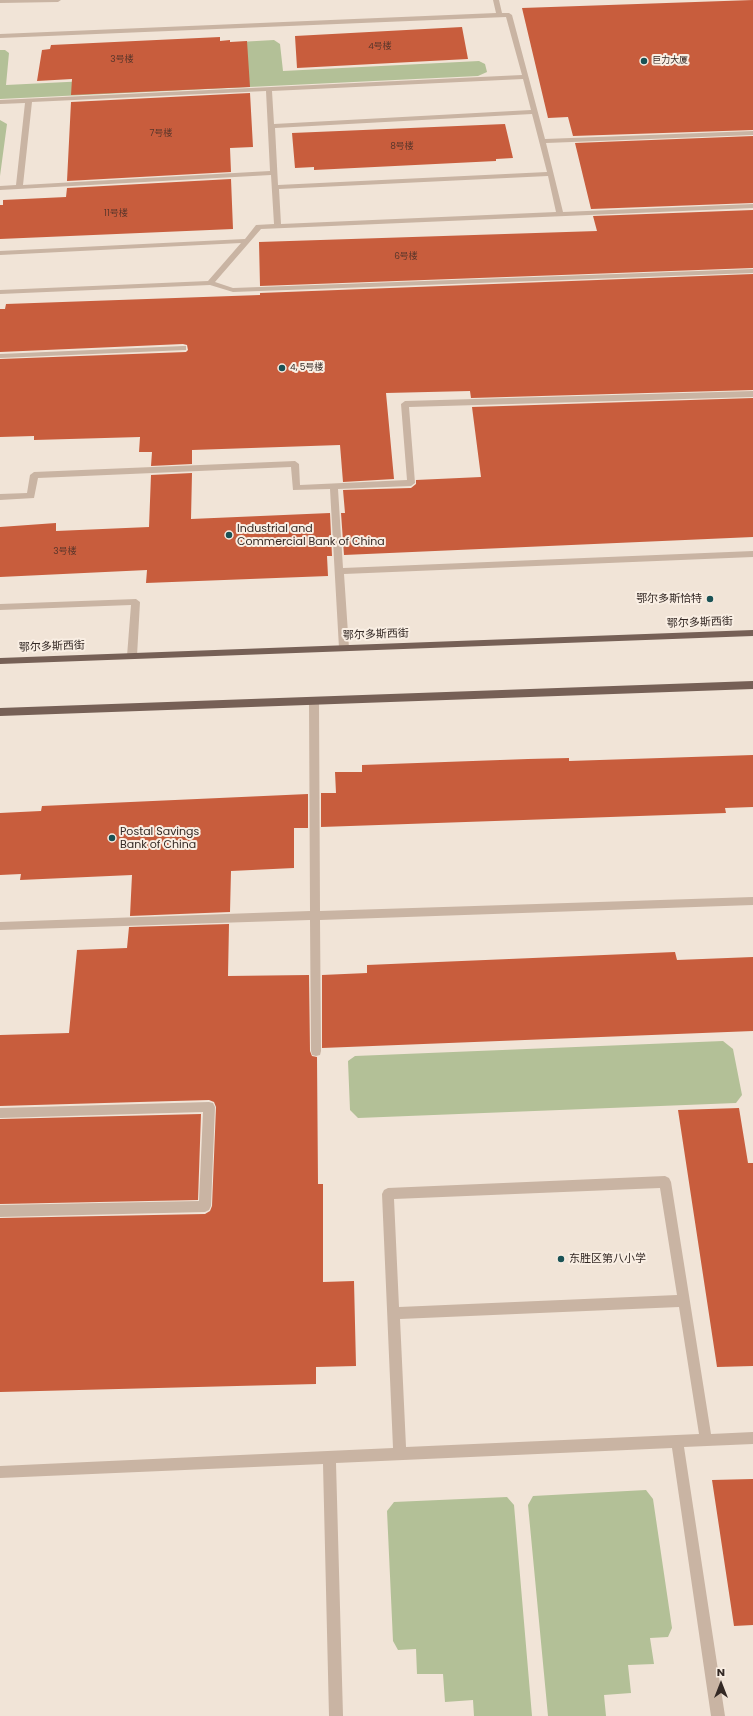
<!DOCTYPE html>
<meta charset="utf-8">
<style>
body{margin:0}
#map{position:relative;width:753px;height:1716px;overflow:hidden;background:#f1e4d7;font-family:Poppins,sans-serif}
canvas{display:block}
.north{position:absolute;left:701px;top:1664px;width:40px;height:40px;-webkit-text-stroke:3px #f9eee3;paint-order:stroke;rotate:0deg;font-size:11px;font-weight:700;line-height:16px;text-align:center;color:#342925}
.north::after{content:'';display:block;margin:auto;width:14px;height:18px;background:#342925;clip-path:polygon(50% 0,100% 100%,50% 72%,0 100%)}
</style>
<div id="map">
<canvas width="753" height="1716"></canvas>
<div class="north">N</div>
</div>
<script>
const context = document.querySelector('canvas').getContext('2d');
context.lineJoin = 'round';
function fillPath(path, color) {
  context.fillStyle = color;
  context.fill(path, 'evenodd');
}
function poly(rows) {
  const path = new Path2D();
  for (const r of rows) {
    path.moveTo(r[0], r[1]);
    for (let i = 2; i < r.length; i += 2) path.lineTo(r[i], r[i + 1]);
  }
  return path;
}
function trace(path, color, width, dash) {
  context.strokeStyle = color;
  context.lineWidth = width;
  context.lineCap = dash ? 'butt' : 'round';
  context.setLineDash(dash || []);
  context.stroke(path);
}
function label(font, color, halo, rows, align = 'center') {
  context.font = font + ' Poppins,"Noto Sans SC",sans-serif';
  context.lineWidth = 4;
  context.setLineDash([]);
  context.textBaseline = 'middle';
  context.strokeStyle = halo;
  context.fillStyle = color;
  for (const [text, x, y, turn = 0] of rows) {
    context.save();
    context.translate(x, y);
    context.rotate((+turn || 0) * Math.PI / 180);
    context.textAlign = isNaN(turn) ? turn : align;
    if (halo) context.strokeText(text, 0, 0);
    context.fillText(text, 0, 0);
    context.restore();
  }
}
const green = poly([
 [274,40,280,44,283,71,479,61,485,64,487,72,478,76,0,99,0,50,5,50,9,53,6,85,229,74,239,42],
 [0,120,7,124,0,176],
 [723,1041,733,1049,742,1095,736,1103,358,1118,350,1110,348,1061,355,1056],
 [646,1490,653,1499,672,1628,668,1637,650,1638,654,1664,628,1665,631,1693,604,1695,606,1716,548,1716,528,1505,533,1496],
 [507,1497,514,1505,532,1716,474,1716,473,1700,445,1702,443,1674,417,1674,416,1649,398,1650,393,1641,387,1511,394,1502]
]);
const building = poly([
 [753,0,753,130,573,136,568,117,548,118,522,8],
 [462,27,468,59,297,68,295,36],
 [220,37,220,41,230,40,230,42,247,41,250,87,71,95,72,79,37,81,42,50,50,49,51,45],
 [250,93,253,147,230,148,231,172,67,181,71,102],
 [505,124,513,158,496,159,496,161,314,170,314,167,295,168,292,133],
 [753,136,753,203,591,209,575,143],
 [231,179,233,229,0,239,0,205,3,205,3,200,66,197,67,188],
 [753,210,753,268,260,286,259,242,597,231,593,216],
 [753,274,753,390,471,398,470,391,386,393,394,479,343,482,340,445,192,450,192,464,151,466,152,452,139,452,140,437,34,440,34,436,0,437,0,359,186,352,188,350,187,345,183,344,0,352,0,309,5,309,6,304,260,295,260,293],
 [753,398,753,537,344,555,341,513,345,513,343,490,411,488,416,484,416,480,481,477,472,407],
 [192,473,191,519,330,513,332,556,327,556,328,576,146,583,147,570,0,577,0,527,56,523,56,531,149,527,151,475],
 [753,755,753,807,725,808,726,813,321,827,321,793,336,793,335,772,362,772,362,765,528,759,569,758,569,761],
 [308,794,308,828,294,828,294,868,231,871,230,912,130,916,132,875,20,880,21,874,0,875,0,813,41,811,42,806],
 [229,924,228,976,309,975,310,1051,312,1056,317,1057,318,1184,323,1184,323,1282,354,1281,356,1366,316,1367,316,1384,0,1392,0,1218,205,1214,210,1211,212,1206,216,1107,214,1102,209,1100,0,1106,0,1035,69,1033,77,950,127,948,129,927],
 [675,952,677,960,753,957,753,1031,322,1048,322,975,367,973,367,965],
 [739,1108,748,1163,753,1163,753,1366,717,1367,678,1110],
 [201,1114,198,1200,0,1204,0,1119],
 [753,1479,753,1625,734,1626,712,1480]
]);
const lane = poly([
 [0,0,61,0,58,2,0,3,0,0],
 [493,0,499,0,502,13,509,13,512,15,545,139,753,131,753,135,546,143,563,212,753,204,753,208,261,229,215,282,233,288,753,269,753,273,233,292,210,285,0,294,0,290,208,281,241,243,0,255,0,251,245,239,256,225,274,224,271,175,0,190,0,186,16,185,25,103,0,104,0,100,522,75,506,17,0,38,0,34,496,13,493,0],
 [523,79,531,110,274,124,272,91,523,79],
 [266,91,270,171,23,185,32,102,266,91],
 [532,114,547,172,278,185,275,128,532,114],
 [548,176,556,212,281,224,279,189,548,176],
 [183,346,186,346,186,350,0,358,0,354,183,346],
 [753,391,753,397,409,407,415,483,411,486,338,489,343,568,753,551,753,557,344,574,349,648,344,651,339,648,330,489,293,490,291,467,38,478,34,498,0,500,0,494,27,493,30,475,34,472,295,461,299,464,300,485,407,480,401,404,405,401,753,391],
 [136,599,140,602,137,656,132,659,127,656,131,605,0,610,0,604,136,599],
 [314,697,319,701,320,911,753,897,753,905,320,920,321,1051,320,1055,316,1056,312,1055,311,1051,310,920,0,930,0,922,310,911,309,701,314,697],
 [209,1102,213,1103,215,1107,211,1206,209,1210,205,1212,0,1217,0,1205,199,1201,203,1112,0,1118,0,1108,209,1102],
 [665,1176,669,1178,671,1182,711,1434,753,1432,753,1444,684,1447,725,1716,711,1716,672,1448,336,1463,343,1716,329,1716,323,1464,0,1478,0,1466,393,1448,382,1194,384,1190,388,1188,665,1176],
 [660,1188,677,1295,399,1307,394,1199,660,1188],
 [679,1307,699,1434,406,1447,400,1319,679,1307]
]);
const primary = poly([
 [753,630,753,636,0,664,0,658,753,630],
 [753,681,753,689,0,716,0,708,753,681]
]);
const markers = [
 [644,61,4,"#1a5255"],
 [282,368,4,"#1a5255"],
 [229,535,4,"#1a5255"],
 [710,599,4,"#1a5255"],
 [112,838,4,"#1a5255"],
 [561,1259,4,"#1a5255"]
];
const numberNames = [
 ["4号楼",380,47],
 ["3号楼",122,60],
 ["7号楼",161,134],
 ["8号楼",402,147],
 ["11号楼",116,214],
 ["6号楼",406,257],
 ["3号楼",65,552]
];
const farPoinames = [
 ["巨力大厦",652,61],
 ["4, 5号楼",290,368]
];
const poiNames = [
 ["Industrial and",237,529],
 ["Commercial Bank of China",237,542],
 ["鄂尔多斯恰特",702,599,"right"],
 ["Postal Savings",120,832],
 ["Bank of China",120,845],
 ["东胜区第八小学",569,1259]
];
const streetNames = [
 ["鄂尔多斯西街",700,623,-2],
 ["鄂尔多斯西街",376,635,-2],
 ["鄂尔多斯西街",52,647,-2]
];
fillPath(green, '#b3c097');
fillPath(building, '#c85d3d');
fillPath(lane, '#c9b4a3');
fillPath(primary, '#766056');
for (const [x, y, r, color] of markers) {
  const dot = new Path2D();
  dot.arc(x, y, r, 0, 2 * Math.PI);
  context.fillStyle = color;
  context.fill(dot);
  trace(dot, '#f9eee3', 1.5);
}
label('9px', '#59362b', null, numberNames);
label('9px', '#342925', '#f9eee3', farPoinames, 'left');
label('11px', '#342925', '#f9eee3', poiNames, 'left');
label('11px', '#342925', '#f9eee3', streetNames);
</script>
